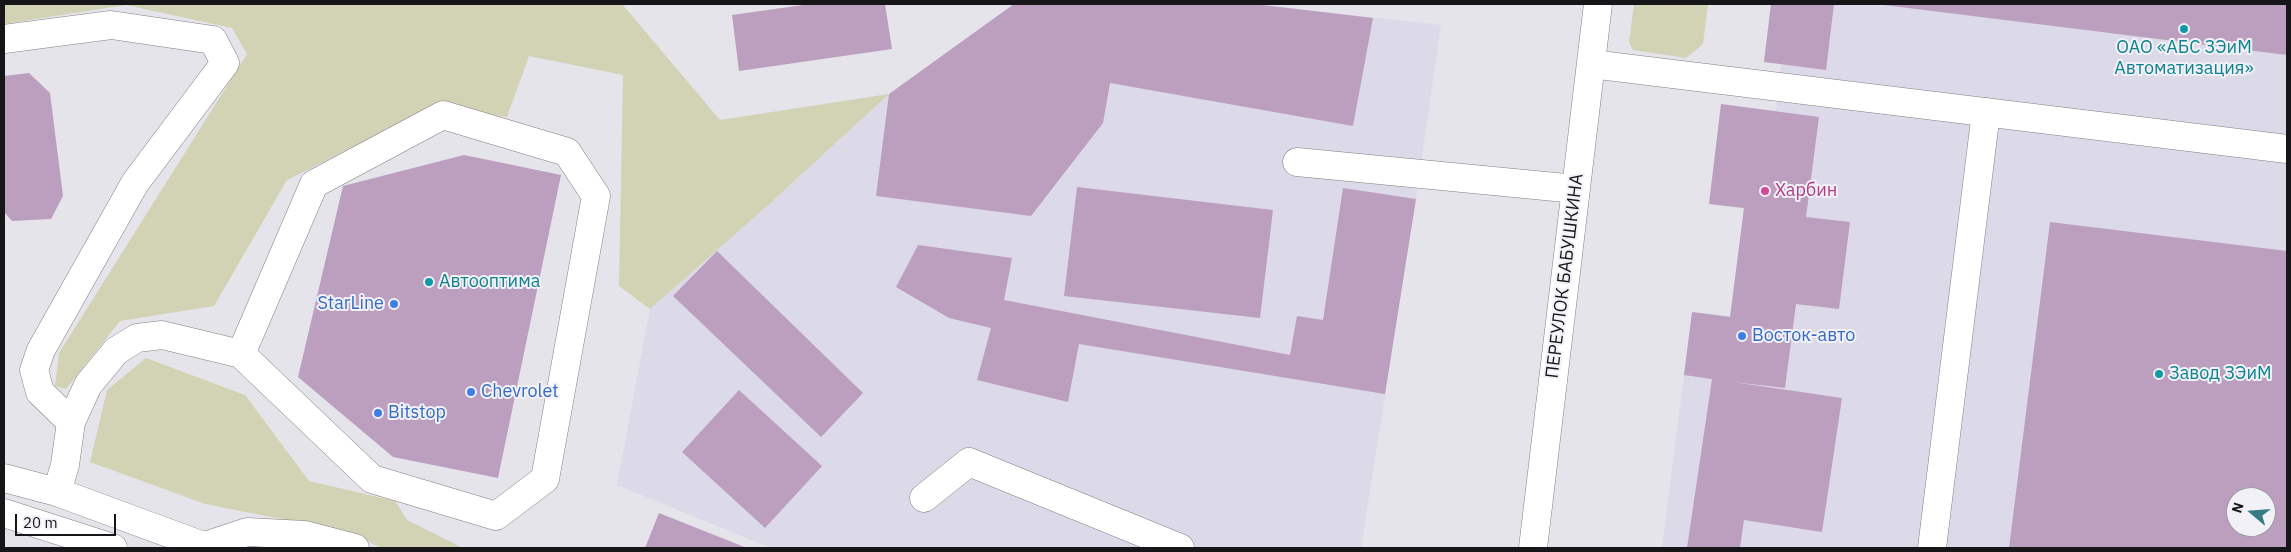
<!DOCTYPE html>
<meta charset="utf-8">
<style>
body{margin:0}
#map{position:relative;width:2291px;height:552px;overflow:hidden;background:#e5e4ea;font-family:"IBM Plex Sans",sans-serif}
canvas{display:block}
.frame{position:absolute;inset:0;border:5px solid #161518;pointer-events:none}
.north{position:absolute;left:2226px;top:487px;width:50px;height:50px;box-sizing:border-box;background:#f2f1f8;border:1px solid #9a999e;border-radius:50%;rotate:288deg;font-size:14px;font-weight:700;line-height:20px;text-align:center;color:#161518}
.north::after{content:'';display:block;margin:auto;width:18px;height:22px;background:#357c86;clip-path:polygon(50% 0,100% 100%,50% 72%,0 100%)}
.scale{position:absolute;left:15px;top:514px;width:101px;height:22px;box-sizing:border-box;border:2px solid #161518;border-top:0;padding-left:6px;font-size:15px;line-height:18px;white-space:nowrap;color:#161518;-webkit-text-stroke:4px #f2f1f8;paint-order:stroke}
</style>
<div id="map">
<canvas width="2291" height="552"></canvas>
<div class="frame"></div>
<div class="north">N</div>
<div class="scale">20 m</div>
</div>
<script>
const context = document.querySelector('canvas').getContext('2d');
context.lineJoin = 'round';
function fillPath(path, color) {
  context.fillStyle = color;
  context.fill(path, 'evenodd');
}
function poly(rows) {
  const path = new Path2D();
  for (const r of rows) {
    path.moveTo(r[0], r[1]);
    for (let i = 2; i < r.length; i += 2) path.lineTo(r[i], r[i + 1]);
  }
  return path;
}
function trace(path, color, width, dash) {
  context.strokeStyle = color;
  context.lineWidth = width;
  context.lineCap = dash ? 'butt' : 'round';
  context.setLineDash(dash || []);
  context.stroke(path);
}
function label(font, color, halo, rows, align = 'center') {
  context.font = font + ' "IBM Plex Sans",sans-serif';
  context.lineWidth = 4;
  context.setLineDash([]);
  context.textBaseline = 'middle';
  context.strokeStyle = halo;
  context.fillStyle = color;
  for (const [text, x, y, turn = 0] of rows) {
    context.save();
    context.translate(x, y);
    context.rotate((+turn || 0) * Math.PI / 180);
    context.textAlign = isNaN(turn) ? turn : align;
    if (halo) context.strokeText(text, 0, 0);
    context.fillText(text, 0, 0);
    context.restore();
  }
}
const built = poly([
 [1014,4,1254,4,1441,25,1416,199,1361,548,771,548,617,485,650,309,766,207,889,94],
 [1771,4,2287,4,2287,548,1662,548,1692,312,1730,316,1744,209,1709,204,1721,104,1776,111,1781,64,1764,62],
 [2236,497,2266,497,2266,527,2236,527]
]);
const green = poly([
 [4,4,622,4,720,120,889,94,766,207,650,309,619,286,623,75,529,56,507,117,433,107,287,180,214,306,120,321,66,389,55,386,59,353,247,54,232,28,126,5,4,24],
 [1634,4,1708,4,1703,44,1686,58,1633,50,1629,42],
 [146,358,245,395,309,481,395,501,407,520,463,548,382,548,347,532,205,504,90,462,107,390]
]);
const building = poly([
 [810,4,885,4,892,49,739,71,732,15],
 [1014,4,1254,4,1373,18,1353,126,1110,83,1103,123,1031,216,876,196,889,94],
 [1771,4,1834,4,1826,70,1764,62],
 [1884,4,2287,4,2287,55,1884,5],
 [29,73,50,93,63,196,51,219,12,221,4,212,4,76],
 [1721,104,1819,117,1806,217,1850,222,1839,309,1796,304,1785,388,1733,382,1842,398,1822,532,1744,520,1740,548,1687,548,1712,379,1684,375,1692,312,1730,317,1744,208,1709,204],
 [464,155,561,175,498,478,393,457,298,377,343,186],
 [1077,187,1273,210,1260,318,1064,296],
 [1343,188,1416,199,1385,394,1079,344,1068,402,977,380,991,328,949,318,896,287,918,245,1012,258,1004,300,1290,355,1297,316,1323,320],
 [2050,222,2287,251,2287,548,2009,548],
 [2236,497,2266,497,2266,527,2236,527],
 [717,251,863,393,821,437,673,296],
 [739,390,822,466,765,528,682,452],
 [659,513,747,548,645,548]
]);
const minor = poly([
 [4,39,111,25,213,40,225,63,135,183,41,350,34,370,40,392,71,422],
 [1591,64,2287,149],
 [1297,162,1576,189],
 [57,492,65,465,71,422,88,385,116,351,137,338,162,335,241,354,372,479,496,516,545,479,596,196,567,152,443,115,314,184,241,354],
 [924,498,969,462,1180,548],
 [205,546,247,532,305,535,355,548],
 [1533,548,1598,4],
 [1932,548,1986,112]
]);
const major = poly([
 [4,478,57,492,209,548],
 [4,513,113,548]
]);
const markers = [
 [2184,29,5,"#0f9aa8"],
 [1765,191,5,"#d1479c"],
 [429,282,5,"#0f9aa8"],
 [394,304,5,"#3f7fe0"],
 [1742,336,5,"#3f7fe0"],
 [2159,374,5,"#0f9aa8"],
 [471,392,5,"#3f7fe0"],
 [378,413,5,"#3f7fe0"]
];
const cultureNames = [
 ["ОАО «АБС ЗЭиМ",2184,48,"center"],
 ["Автоматизация»",2184,69,"center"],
 ["Автооптима",439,282],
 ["Завод ЗЭиМ",2169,374]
];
const hotelNames = [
 ["Харбин",1775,191]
];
const streetNames = [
 ["ПЕРЕУЛОК БАБУШКИНА",1565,276,-83]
];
const shopNames = [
 ["StarLine",384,304,"right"],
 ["Восток-авто",1752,336],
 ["Chevrolet",481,392],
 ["Bitstop",388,413]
];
fillPath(built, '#dcdae8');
fillPath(green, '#d1d3b4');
fillPath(building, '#bc9ebf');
trace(minor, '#807f85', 29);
trace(major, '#807f85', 29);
trace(minor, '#fff', 28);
trace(major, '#fff', 28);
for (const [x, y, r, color] of markers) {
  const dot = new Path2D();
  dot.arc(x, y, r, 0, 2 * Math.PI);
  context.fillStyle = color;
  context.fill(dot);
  trace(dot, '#f2f1f8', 2);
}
label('18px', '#0d838f', '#f2f1f8', cultureNames, 'left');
label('18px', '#b23c85', '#f2f1f8', hotelNames, 'left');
label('18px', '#161518', '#f2f1f8', streetNames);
label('18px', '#366cbe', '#f2f1f8', shopNames, 'left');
</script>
